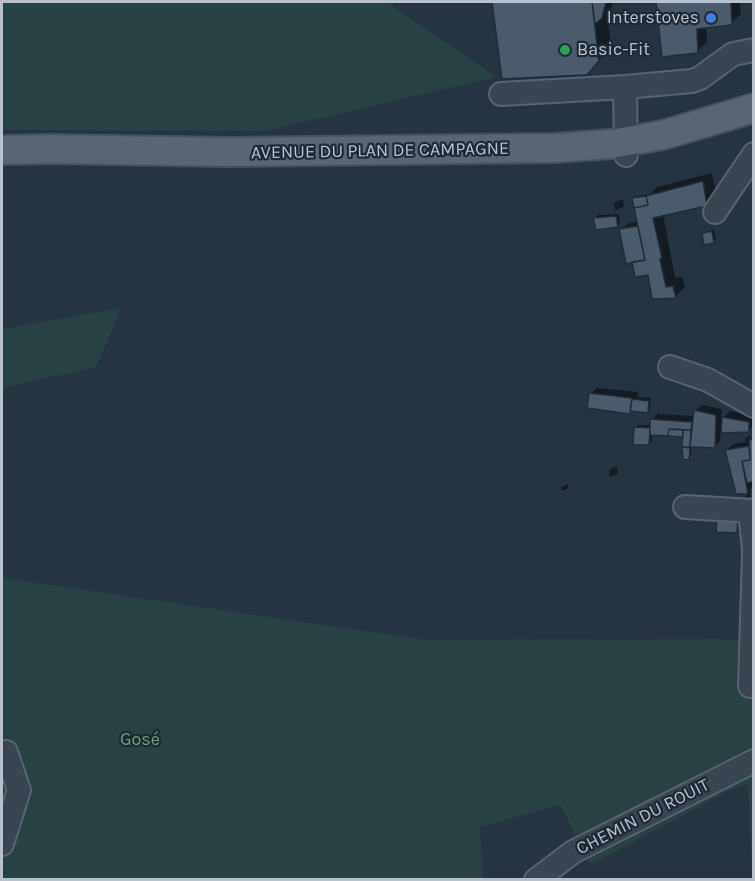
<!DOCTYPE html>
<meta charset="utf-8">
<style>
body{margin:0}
#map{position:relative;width:755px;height:881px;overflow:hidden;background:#263442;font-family:Karla,sans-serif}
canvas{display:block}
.frame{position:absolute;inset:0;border:3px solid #b8c0cc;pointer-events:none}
</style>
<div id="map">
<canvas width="755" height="881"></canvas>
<div class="frame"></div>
</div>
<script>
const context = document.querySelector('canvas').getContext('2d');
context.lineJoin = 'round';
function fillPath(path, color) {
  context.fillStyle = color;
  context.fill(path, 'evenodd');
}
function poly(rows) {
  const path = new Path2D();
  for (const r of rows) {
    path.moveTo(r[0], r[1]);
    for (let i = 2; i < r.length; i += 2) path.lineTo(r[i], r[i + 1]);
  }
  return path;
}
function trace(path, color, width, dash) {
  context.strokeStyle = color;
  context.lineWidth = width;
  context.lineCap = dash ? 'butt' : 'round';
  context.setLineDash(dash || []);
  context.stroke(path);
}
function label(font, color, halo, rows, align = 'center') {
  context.font = font + ' Karla,sans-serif';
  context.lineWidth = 4.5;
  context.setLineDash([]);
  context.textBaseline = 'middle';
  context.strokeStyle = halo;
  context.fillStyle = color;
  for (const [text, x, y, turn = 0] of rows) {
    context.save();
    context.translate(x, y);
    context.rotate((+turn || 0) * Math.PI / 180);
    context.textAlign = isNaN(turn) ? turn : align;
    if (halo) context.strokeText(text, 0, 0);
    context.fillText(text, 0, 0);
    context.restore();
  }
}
const green = poly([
 [2,2,387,2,496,77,265,131,2,130],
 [121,308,96,367,2,388,2,329],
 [2,578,427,640,720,639,753,642,753,879,748,784,728,791,591,865,560,805,480,827,483,879,2,879]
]);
const shadow = poly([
 [493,2,613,2,612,7,607,11,611,47,586,74,504,78],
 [657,2,740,2,741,14,731,23,706,26,707,42,697,51,658,9],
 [712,173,716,195,706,205,663,214,675,278,682,277,685,287,675,297,650,273,621,230,627,224,639,221,634,199,637,196,650,194,657,187],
 [623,199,624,207,615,210,614,203],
 [619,214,620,223,617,226,595,218,598,215],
 [714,229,716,239,713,241,703,234],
 [597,388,638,392,637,397,651,398,650,409,648,411,632,410,629,412,590,394],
 [701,405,722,409,721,420,730,411,754,416,754,425,748,431,721,432,720,441,714,447,692,446,691,456,689,458,684,458,685,435,652,434,652,441,649,444,636,427,638,425,652,425,652,420,658,414,694,416,695,411],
 [751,435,751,439,754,437,754,486,750,489,750,502,746,504,746,494,748,492,737,493,726,451,733,444,746,442,745,439],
 [617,466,618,474,610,477,609,470],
 [568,484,568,488,562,491,561,487]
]);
const building = poly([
 [492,2,592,2,599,61,587,75,502,79,492,2],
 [592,2,606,2,602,18,595,24,592,2],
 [656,2,739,2,731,2,732,25,697,29,698,53,662,57,656,2],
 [703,181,707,206,653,218,662,258,660,259,666,287,673,286,676,298,652,299,648,275,635,277,632,262,645,260,634,208,648,205,646,196,703,181],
 [646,196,648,205,634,208,632,198,646,196],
 [616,216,618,227,596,230,593,218,616,216],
 [638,226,645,260,626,264,619,229,638,226],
 [712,231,714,243,704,245,702,233,712,231],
 [589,393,632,398,630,414,587,408,589,393],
 [632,399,649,401,648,413,630,411,632,399],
 [694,410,716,415,715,448,690,447,694,410],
 [722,417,749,422,749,432,721,433,722,417],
 [650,419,692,422,691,430,669,429,668,436,650,435,650,419],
 [634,427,650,428,649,445,633,445,634,427],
 [669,429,683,430,683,437,668,436,669,429],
 [683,430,691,430,690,447,682,447,683,430],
 [749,439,754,440,754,481,747,483,742,461,750,460,749,439],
 [749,446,750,460,742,461,748,494,736,494,725,450,749,446],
 [682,447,690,448,689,460,683,459,682,447],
 [717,516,738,517,737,533,716,532,717,516]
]);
const minor = poly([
 [625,87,626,155],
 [501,94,625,87,692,81,700,78,733,54,754,50],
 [715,212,754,154],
 [670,367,708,380,754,406],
 [685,507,754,511],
 [750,511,754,550],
 [750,686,754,552],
 [2,844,19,790,6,752],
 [536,880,573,852,754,761]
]);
const major = poly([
 [2,150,49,149,229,152,555,148,611,144,663,135,754,108]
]);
const markers = [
 [711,18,6,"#3f7fe0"],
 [565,50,6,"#2e9e5b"]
];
const poiNames = [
 ["Interstoves",699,18],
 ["Basic-Fit",577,50,"left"]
];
const streetNames = [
 ["AVENUE DU PLAN DE CAMPAGNE",380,151,-1],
 ["CHEMIN DU ROUIT",643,817,-27]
];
const parkNames = [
 ["Gosé",140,740]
];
fillPath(green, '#284143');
fillPath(shadow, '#0007');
fillPath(building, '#4c5b6b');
trace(building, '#212c39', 1.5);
trace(minor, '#59636f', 26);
trace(major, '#47515e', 32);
trace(minor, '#3a4552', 22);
trace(major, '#596572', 28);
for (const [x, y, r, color] of markers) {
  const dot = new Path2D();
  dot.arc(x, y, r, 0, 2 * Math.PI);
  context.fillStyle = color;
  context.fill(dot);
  trace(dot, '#1f2a37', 2);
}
label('18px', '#b8c0cc', '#1f2a37', poiNames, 'right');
label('18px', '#b8c0cc', '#1f2a37', streetNames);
label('18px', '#6e9d76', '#1f2a37', parkNames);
</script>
